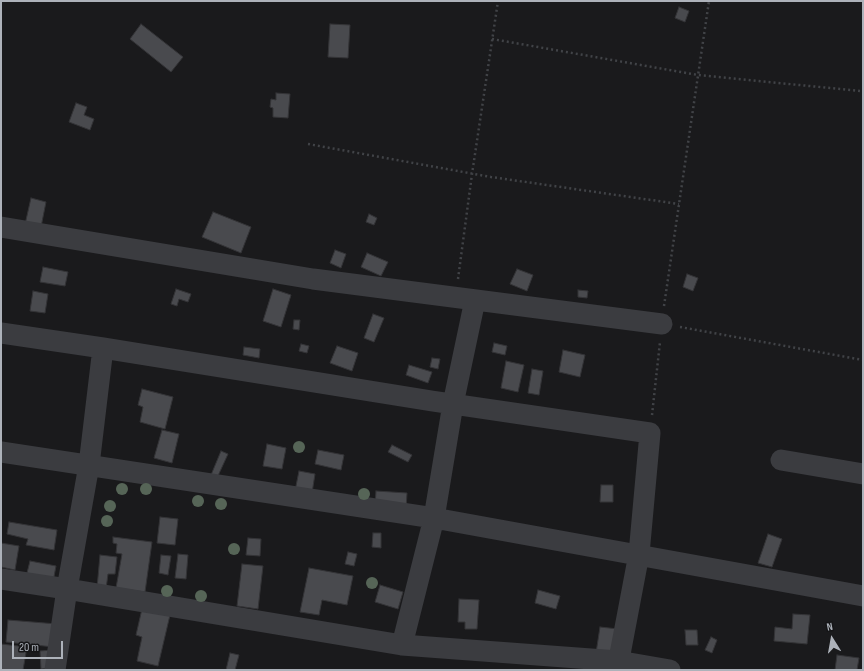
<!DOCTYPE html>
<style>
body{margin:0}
#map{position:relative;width:864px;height:671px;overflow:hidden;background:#1a1a1c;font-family:"Sofia Sans Condensed",sans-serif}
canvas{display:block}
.frame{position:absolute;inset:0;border:2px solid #adb2ba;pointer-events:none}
.north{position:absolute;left:812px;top:619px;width:40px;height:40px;-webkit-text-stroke:3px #151517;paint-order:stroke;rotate:349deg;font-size:11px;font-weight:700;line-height:16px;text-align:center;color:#adb2ba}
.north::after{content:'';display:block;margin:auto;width:14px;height:18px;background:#adb2ba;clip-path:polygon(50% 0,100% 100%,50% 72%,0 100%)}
.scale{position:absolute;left:12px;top:641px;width:51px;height:18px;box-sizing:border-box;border:2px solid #adb2ba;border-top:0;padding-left:5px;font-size:12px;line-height:14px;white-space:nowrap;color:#adb2ba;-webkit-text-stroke:3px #151517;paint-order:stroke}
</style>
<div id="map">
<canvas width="864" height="671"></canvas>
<div class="frame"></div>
<div class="north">N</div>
<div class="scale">20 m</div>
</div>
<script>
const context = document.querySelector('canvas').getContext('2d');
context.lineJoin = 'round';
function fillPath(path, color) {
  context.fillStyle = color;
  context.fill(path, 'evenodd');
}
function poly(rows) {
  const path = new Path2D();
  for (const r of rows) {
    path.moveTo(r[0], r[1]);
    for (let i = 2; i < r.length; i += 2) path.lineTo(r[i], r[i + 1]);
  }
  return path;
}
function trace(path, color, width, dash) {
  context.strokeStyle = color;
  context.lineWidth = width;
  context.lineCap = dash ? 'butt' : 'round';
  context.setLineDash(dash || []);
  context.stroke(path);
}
const building = poly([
 [679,7,689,11,685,22,675,18,679,7],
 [141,24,183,57,171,72,130,39,141,24],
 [330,24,350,25,348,58,328,57,330,24],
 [276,93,290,94,288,118,273,117,273,108,270,107,271,99,276,100,276,93],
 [76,103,87,107,84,115,94,119,90,130,69,122,76,103],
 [31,198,46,202,40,232,24,229,31,198],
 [213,212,251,227,241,253,202,237,213,212],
 [369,214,377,218,374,225,366,222,369,214],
 [335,250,346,254,341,268,330,263,335,250],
 [367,253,388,262,381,276,361,267,367,253],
 [43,267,68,272,65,286,40,282,43,267],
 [517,269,533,275,527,291,510,284,517,269],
 [687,274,698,278,693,291,683,287,687,274],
 [176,289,191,294,188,302,179,299,177,306,171,304,176,289],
 [273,289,291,295,281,327,263,321,273,289],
 [578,290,588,291,587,298,578,297,578,290],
 [33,291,48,294,45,313,30,311,33,291],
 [373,314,384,318,374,342,364,338,373,314],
 [294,320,300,320,299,330,293,329,294,320],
 [494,343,507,346,505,355,492,352,494,343],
 [301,344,309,346,307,353,299,351,301,344],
 [337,346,358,353,352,371,330,363,337,346],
 [244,347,260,349,259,358,243,355,244,347],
 [563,350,585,355,580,377,559,372,563,350],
 [432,358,440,359,438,369,430,367,432,358],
 [506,361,524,365,518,392,501,388,506,361],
 [409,365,432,372,428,383,406,375,409,365],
 [532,369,543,371,539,395,528,393,532,369],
 [142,389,173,397,165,429,140,422,143,407,138,405,142,389],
 [162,430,179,434,172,463,154,458,162,430],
 [267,444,286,448,282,469,263,466,267,444],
 [392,445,412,455,408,462,388,452,392,445],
 [318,450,344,455,341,470,315,464,318,450],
 [221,451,228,454,217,478,211,475,221,451],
 [299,471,315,474,312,493,295,491,299,471],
 [601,485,613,485,613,502,600,502,601,485],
 [376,491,407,493,406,509,375,507,376,491],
 [160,517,178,519,175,545,157,543,160,517],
 [9,522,57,530,54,550,26,545,28,539,7,534,9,522],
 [373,533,381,533,381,548,372,547,373,533],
 [768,534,782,539,772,567,758,563,768,534],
 [113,537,152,542,145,592,116,588,122,554,116,553,117,544,113,543,113,537],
 [248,538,261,539,260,556,246,555,248,538],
 [1,543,19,546,15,570,1,567,1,543],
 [348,552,357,554,354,566,345,564,348,552],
 [178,554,188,555,186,579,175,578,178,554],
 [100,555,117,557,115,574,108,574,106,589,97,588,100,555],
 [161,555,171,556,168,575,159,573,161,555],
 [30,561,56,566,53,582,26,577,30,561],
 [242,564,263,566,258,609,237,606,242,564],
 [309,568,353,576,347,605,322,600,319,615,300,612,309,568],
 [380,585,403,592,398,609,375,602,380,585],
 [538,590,560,596,556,609,535,603,538,590],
 [459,599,479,600,477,629,465,629,465,622,458,622,459,599],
 [142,609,170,615,158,666,137,661,142,637,136,635,142,609],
 [793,614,810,615,807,644,774,641,775,627,792,629,793,614],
 [8,620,57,624,54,647,6,642,8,620],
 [600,627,618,629,614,655,596,653,600,627],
 [685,630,697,630,698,645,686,645,685,630],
 [711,637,717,640,712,653,705,650,711,637],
 [1,644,27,647,23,670,1,670,1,644],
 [52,650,53,668,41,669,40,651,52,650],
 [230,653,239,655,235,670,226,670,230,653],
 [837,655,859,658,857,670,835,670,837,655]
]);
const path = poly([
 [492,39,698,75,860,91],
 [308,144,491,177,679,204],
 [458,279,472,174,498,1],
 [664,306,709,1],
 [680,327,863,360],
 [652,415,660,342]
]);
const minor = poly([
 [1,227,313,279,662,324],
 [1,333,103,348,432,401,650,433,639,554,617,670],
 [1,452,434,518,863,596],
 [781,460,863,474],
 [1,579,67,589,402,645,618,661,670,670],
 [402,645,434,518,453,404,475,300],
 [55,670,67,589,89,465,103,348]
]);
const trees = [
 [299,447],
 [122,489],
 [146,489],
 [364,494],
 [198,501],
 [221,504],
 [110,506],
 [107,521],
 [234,549],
 [372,583],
 [167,591],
 [201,596]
];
fillPath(building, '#494a4e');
trace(building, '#343437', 1);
trace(path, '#414347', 2.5, [2, 3]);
trace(minor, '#3b3c40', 21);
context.fillStyle = '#566557';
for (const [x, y] of trees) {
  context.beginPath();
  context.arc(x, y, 6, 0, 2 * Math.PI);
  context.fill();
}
</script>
